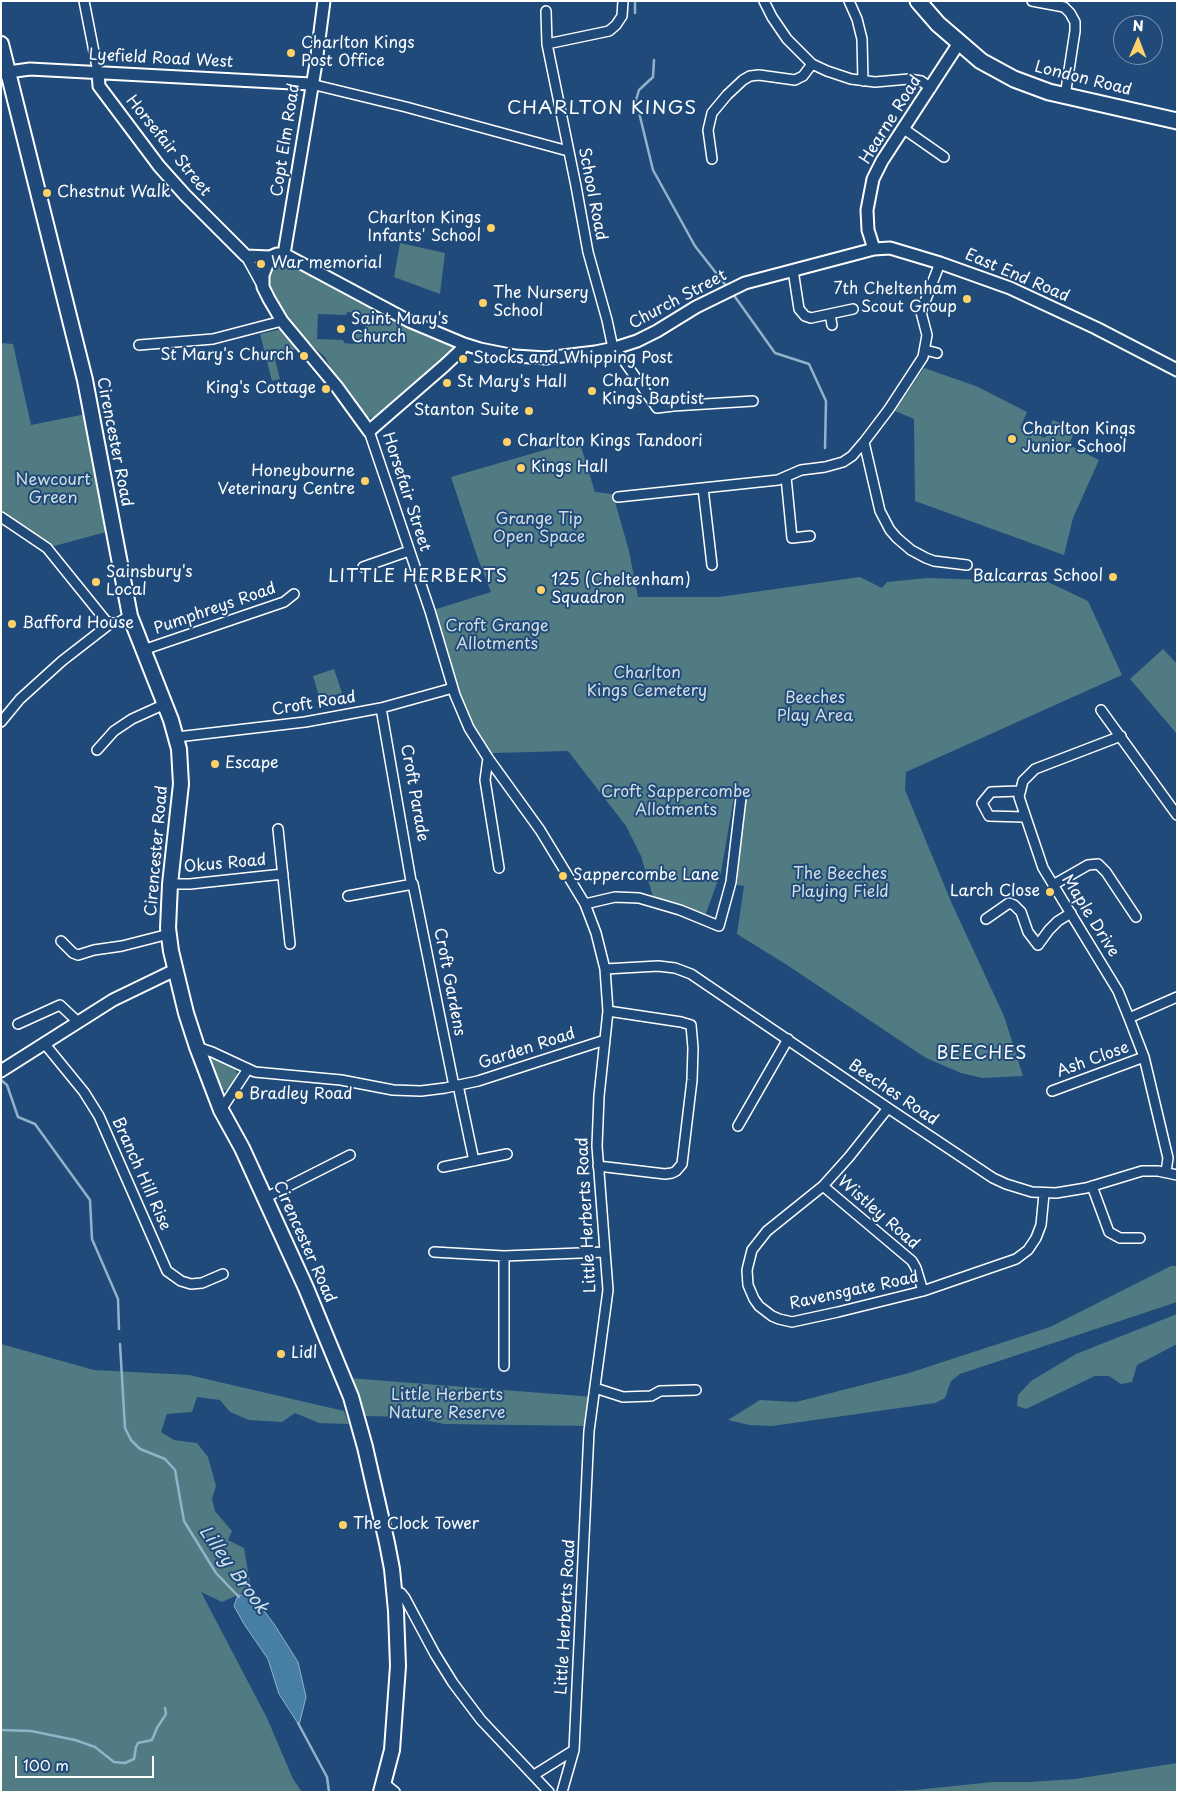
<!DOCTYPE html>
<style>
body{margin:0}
#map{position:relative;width:1178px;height:1793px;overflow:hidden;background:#1f4a7a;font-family:"Playpen Sans",sans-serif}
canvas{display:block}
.frame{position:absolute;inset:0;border:2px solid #fff;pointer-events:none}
.north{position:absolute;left:1113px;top:15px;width:50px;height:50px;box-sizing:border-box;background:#1f4a7a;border:1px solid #7992af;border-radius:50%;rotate:1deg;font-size:14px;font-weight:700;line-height:20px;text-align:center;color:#fff}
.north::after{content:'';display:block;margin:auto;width:18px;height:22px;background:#ffd166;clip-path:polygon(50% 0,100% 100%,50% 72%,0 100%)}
.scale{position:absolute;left:15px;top:1756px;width:139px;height:22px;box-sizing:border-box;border:2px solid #fff;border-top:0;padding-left:6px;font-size:15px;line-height:18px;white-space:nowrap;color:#fff;-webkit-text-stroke:4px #1f4a7a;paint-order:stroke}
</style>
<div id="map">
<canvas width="1178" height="1793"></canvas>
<div class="frame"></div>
<div class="north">N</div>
<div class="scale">100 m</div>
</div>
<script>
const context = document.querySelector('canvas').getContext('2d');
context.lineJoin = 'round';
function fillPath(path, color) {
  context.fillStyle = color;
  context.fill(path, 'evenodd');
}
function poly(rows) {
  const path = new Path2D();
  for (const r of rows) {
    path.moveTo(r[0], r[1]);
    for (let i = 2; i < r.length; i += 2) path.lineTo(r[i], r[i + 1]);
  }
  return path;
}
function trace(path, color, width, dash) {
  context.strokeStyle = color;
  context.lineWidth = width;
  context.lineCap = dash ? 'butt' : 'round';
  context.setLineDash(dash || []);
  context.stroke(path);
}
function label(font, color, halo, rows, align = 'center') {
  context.font = font + ' "Playpen Sans",sans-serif';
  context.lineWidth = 4;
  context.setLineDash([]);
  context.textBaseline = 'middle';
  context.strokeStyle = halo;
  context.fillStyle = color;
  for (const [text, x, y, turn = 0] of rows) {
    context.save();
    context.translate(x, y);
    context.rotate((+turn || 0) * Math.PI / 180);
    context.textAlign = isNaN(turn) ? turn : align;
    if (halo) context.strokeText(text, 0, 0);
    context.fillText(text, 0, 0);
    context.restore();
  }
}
const green = poly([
 [400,243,445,253,440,294,394,277],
 [282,258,453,346,454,351,375,418,366,417,349,390,332,371,325,357,302,337,267,288,268,275,272,265],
 [347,312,354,313,354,318,361,318,360,325,365,325,365,334,354,334,354,344,344,343,343,340,317,339,318,314,346,315],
 [282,329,296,349,275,360,280,379,272,381,260,334],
 [1,343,13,344,31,425,91,413,113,530,47,548,1,517],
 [924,368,976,386,1027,412,1020,428,1045,438,1053,420,1075,430,1069,445,1099,460,1073,518,1064,555,915,501,914,419,895,411],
 [579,440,595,492,612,494,614,498,629,551,638,597,719,597,860,577,882,588,887,582,927,578,1048,582,1088,601,1122,675,906,772,905,790,952,904,1004,1016,1023,1076,982,1078,961,1073,926,1058,787,965,737,934,744,886,737,885,745,799,734,797,721,872,705,916,654,900,641,856,626,826,568,751,494,753,488,758,469,728,430,611,491,592,477,556,451,477],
 [1163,649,1177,664,1177,734,1130,679],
 [334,669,342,693,327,697,328,701,321,703,313,676],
 [212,1059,218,1059,233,1066,236,1070,237,1075,228,1090,220,1090,209,1063],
 [1171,1266,1177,1266,1177,1302,960,1374,951,1381,945,1398,935,1403,772,1426,749,1425,728,1420,760,1400,796,1402,909,1373,1050,1327],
 [1177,1314,1177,1344,1137,1365,1132,1382,1121,1384,1109,1376,1095,1376,1026,1409,1017,1406,1018,1395,1031,1381,1076,1354],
 [1,1344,94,1370,189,1375,344,1411,349,1424,319,1423,295,1413,282,1422,249,1420,230,1412,220,1400,197,1397,192,1412,167,1414,161,1432,174,1440,197,1443,208,1457,216,1486,212,1499,215,1511,232,1531,228,1540,244,1548,251,1589,222,1602,201,1592,267,1718,293,1779,302,1792,1,1792],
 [348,1378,594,1397,590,1426,444,1424,412,1417,362,1416],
 [1177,1763,1177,1792,860,1792,915,1790,993,1782,1029,1782,1075,1779]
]);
const water = poly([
 [238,1595,252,1595,274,1624,298,1662,306,1697,299,1725,279,1694,268,1659,244,1624,234,1606,238,1595]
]);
const stream = poly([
 [635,1,635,13],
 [654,60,653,77,639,90,636,100,653,170,695,246,727,287],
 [733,294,775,353,809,364,826,401,825,448],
 [1,1080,7,1085,18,1117,35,1124,90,1200,92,1239,118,1299,119,1329],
 [120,1344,125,1428,131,1440,140,1449,165,1459,175,1470,184,1521,216,1573,239,1597],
 [298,1723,327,1777,329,1792],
 [1,1730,31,1731,75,1740,95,1747,114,1762,125,1763,134,1759,136,1747,138,1743,152,1740,157,1728,166,1714,165,1708]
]);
const minor = poly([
 [84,1,98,72],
 [764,1,772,17,787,39,812,64],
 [849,1,857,19,862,39,863,81],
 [1032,1,1064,7,1070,13,1075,22,1075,31,1065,96],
 [546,11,547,44,576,186,588,252,607,320,613,348],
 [547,44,609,31,616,25,622,16,623,1],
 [311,84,406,107,568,151],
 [904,129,944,157],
 [712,159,708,130,712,113,727,95,743,80,750,76,759,75,795,80,803,76,812,64,827,71,851,79,875,82,909,79,921,81,931,88],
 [246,256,263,287],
 [940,263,921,312,927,335,923,357,889,409,864,442,880,511,890,530,897,538,911,550,926,558,934,561,967,565],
 [793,270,799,309,805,316,811,318,853,309],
 [830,314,832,325],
 [139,345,213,339,282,321],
 [615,348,657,408,673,406,753,401],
 [925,350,937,353],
 [369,431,430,611,455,695,469,728,488,758,540,830,585,904,596,933,605,969,608,1011,599,1096,597,1146,608,1290,589,1431,574,1750,562,1792],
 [786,477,792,538,810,536],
 [703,488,712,565],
 [618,497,778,480,801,470,825,467,843,462,852,456,864,442],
 [1,517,47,548,106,621,111,623,117,623,130,616],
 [363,567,409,551],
 [143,650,284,602,294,594],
 [381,708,411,881,413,884,454,1086],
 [1101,710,1177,815],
 [1,722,20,699,62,661,111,623],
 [1121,736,1035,769,1023,781,1019,797,1043,868,1118,991,1129,1018,1144,1057,1168,1158,1166,1172],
 [177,737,305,722,381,708,453,688],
 [97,750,114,731,132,719,165,704],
 [488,758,485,780,499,868],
 [1019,791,991,792,982,803,989,816,1024,817],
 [278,829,290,944],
 [170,884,190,884,283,874],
 [1053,885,1088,865,1098,864,1106,872,1136,917],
 [348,896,413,884],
 [585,904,615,897,639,898,680,910,719,926,731,882,741,798],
 [986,919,1009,903,1014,905,1021,912,1028,932,1038,945,1049,930,1058,921,1071,913],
 [61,941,73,953,78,955,94,950,122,946,169,934],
 [605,969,658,966,675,968,691,974,888,1108,993,1178,1006,1184,1032,1192,1056,1193,1086,1188,1142,1171,1158,1171,1177,1175],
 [1129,1018,1177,997],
 [18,1024,60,1005,77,1021],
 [44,1043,84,1092,99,1116,167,1271,181,1281,191,1284,202,1283,223,1274],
 [197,1047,212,1052,255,1072,341,1080,393,1090,421,1091,445,1088,478,1081,605,1040],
 [458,1085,474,1161],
 [1052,1091,1144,1057],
 [888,1108,849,1157,823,1186,767,1231,752,1250,747,1270,748,1285,754,1299,759,1306,772,1316,779,1319,792,1322,838,1312,923,1291,1016,1259,1028,1250,1036,1238,1041,1225,1044,1194],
 [221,1110,248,1069],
 [738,1126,788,1039],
 [598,1166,665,1174,672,1173,676,1171,682,1164,692,1080,693,1048,691,1025,681,1022,608,1011],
 [443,1167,507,1154],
 [823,1186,912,1261,916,1268,923,1291],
 [1092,1186,1109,1232,1120,1238,1140,1238],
 [265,1198,350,1155],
 [434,1252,504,1256,605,1252],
 [504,1366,504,1256],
 [595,1388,623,1397,651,1396,660,1391,696,1390],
 [394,1593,401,1593,405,1598,435,1654,453,1683,481,1720,549,1792],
 [534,1775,574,1750],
 [384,1783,395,1792]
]);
const tertiary = poly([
 [98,72,99,86,159,166,185,195,246,256,270,257,277,254,284,254,409,321,464,344,480,349,515,356,546,358,595,352,615,348,637,341,657,331,696,307,745,283,874,249,890,248,940,263,1010,288,1096,328,1177,370],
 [1,73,30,69,311,84],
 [874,249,868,230,867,210,873,179,882,161,959,43],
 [284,254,316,63,324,1],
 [270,257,263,275,263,287,269,299,282,321,337,387,369,431,444,366,460,351,464,344],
 [1,1071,113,1000,175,970]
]);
const primary = poly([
 [1,44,85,380,130,616,171,720,179,749,181,784,170,884,168,928,171,951,186,1013,197,1047,221,1110,242,1148,306,1288,351,1397,365,1447,387,1543,392,1569,396,1611,398,1666,392,1750,381,1792]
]);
const trunk = poly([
 [918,1,938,24,981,61,1014,79,1049,92,1177,121]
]);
const markers = [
 [291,53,5,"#ffd166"],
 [47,193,5,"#ffd166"],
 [491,228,5,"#ffd166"],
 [261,264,5,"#ffd166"],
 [967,299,5,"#ffd166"],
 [483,303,5,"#ffd166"],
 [341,329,5,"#ffd166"],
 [304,356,5,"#ffd166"],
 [463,359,5,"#ffd166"],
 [447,383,5,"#ffd166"],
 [326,389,5,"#ffd166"],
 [592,391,5,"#ffd166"],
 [529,411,5,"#ffd166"],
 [1012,439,5,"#ffd166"],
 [507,442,5,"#ffd166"],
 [521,468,5,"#ffd166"],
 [365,481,5,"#ffd166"],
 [1113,577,5,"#ffd166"],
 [96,582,5,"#ffd166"],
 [541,590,5,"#ffd166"],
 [12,624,5,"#ffd166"],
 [215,764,5,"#ffd166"],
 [563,876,5,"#ffd166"],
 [1050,892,5,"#ffd166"],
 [239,1095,5,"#ffd166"],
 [281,1354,5,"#ffd166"],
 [343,1525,5,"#ffd166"]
];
const poiNames = [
 ["Charlton Kings",301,44],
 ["Post Office",301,62],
 ["Chestnut Walk",57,193],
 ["Charlton Kings",481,219,"right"],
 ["Infants' School",481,237,"right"],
 ["War memorial",271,264],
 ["7th Cheltenham",957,290,"right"],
 ["Scout Group",957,308,"right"],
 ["The Nursery",493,294],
 ["School",493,312],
 ["Saint Mary's",351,320],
 ["Church",351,338],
 ["St Mary's Church",294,356,"right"],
 ["Stocks and Whipping Post",473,359],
 ["Charlton",602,382],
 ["Kings Baptist",602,400],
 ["St Mary's Hall",457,383],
 ["King's Cottage",316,389,"right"],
 ["Stanton Suite",519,411,"right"],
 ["Charlton Kings",1022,430],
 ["Junior School",1022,448],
 ["Charlton Kings Tandoori",517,442],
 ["Kings Hall",531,468],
 ["Honeybourne",355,472,"right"],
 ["Veterinary Centre",355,490,"right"],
 ["Sainsbury's",106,573],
 ["Local",106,591],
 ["Balcarras School",1103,577,"right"],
 ["125 (Cheltenham)",551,581],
 ["Squadron",551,599],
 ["Bafford House",22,624],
 ["Escape",225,764],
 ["Sappercombe Lane",573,876],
 ["Larch Close",1040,892,"right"],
 ["Bradley Road",249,1095],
 ["Lidl",291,1354],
 ["The Clock Tower",353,1525]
];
const streetNames = [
 ["Lyefield Road West",161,59,3],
 ["London Road",1083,79,14],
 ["Hearne Road",891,120,-58],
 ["Copt Elm Road",286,140,-81],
 ["Horsefair Street",168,146,51],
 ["School Road",592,194,79],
 ["East End Road",1017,276,23],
 ["Church Street",678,300,-28],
 ["Cirencester Road",114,442,79],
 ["Horsefair Street",406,492,72],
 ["Pumphreys Road",215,609,-19],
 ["Croft Road",314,704,-9],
 ["Croft Parade",414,793,80],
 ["Cirencester Road",157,851,-85],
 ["Okus Road",225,864,-5],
 ["Maple Drive",1090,916,58],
 ["Croft Gardens",449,982,79],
 ["Garden Road",527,1049,-18],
 ["Ash Close",1093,1060,-20],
 ["Beeches Road",893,1093,34],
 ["Branch Hill Rise",141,1174,66],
 ["Wistley Road",878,1213,41],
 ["Little Herberts Road",587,1215,-93],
 ["Cirencester Road",304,1242,66],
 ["Ravensgate Road",854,1291,-12],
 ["Little Herberts Road",566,1617,-87]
];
const parkNames = [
 ["Newcourt",53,481],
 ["Green",53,499],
 ["Grange Tip",539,520],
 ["Open Space",539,538],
 ["Croft Grange",497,627],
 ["Allotments",497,645],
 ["Charlton",647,674],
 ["Kings Cemetery",647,692],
 ["Beeches",815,699],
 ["Play Area",815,717],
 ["Croft Sappercombe",676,793],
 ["Allotments",676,811],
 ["The Beeches",840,875],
 ["Playing Field",840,893],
 ["Little Herberts",447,1396],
 ["Nature Reserve",447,1414]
];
const neighbourhoodNames = [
 ["LITTLE HERBERTS",418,577],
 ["BEECHES",982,1054]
];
const waterNames = [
 ["Lilley Brook",233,1570,54]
];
const quarterNames = [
 ["CHARLTON KINGS",602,109]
];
fillPath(green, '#517b83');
fillPath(water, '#477ea3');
trace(water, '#91b2c8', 1);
trace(stream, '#91b2c8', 2.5);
trace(minor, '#fff', 12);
trace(tertiary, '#fff', 15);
trace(primary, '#fff', 18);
trace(trunk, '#fff', 19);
trace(minor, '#1f4a7a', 9);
trace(tertiary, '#1f4a7a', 11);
trace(primary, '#1f4a7a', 14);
trace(trunk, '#1f4a7a', 15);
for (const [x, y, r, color] of markers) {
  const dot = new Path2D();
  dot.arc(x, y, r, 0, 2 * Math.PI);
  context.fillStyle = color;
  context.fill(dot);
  trace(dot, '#1f4a7a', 2);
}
label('16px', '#fff', '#1f4a7a', poiNames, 'left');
label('16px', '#fff', '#1f4a7a', streetNames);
label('16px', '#d4dee0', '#1f4a7a', parkNames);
context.letterSpacing = '1px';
label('18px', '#fff', '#1f4a7a', neighbourhoodNames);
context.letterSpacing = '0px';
label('italic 18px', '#d1dfe8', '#1f4a7a', waterNames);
context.letterSpacing = '1px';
label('19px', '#fff', '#1f4a7a', quarterNames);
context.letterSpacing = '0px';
</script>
